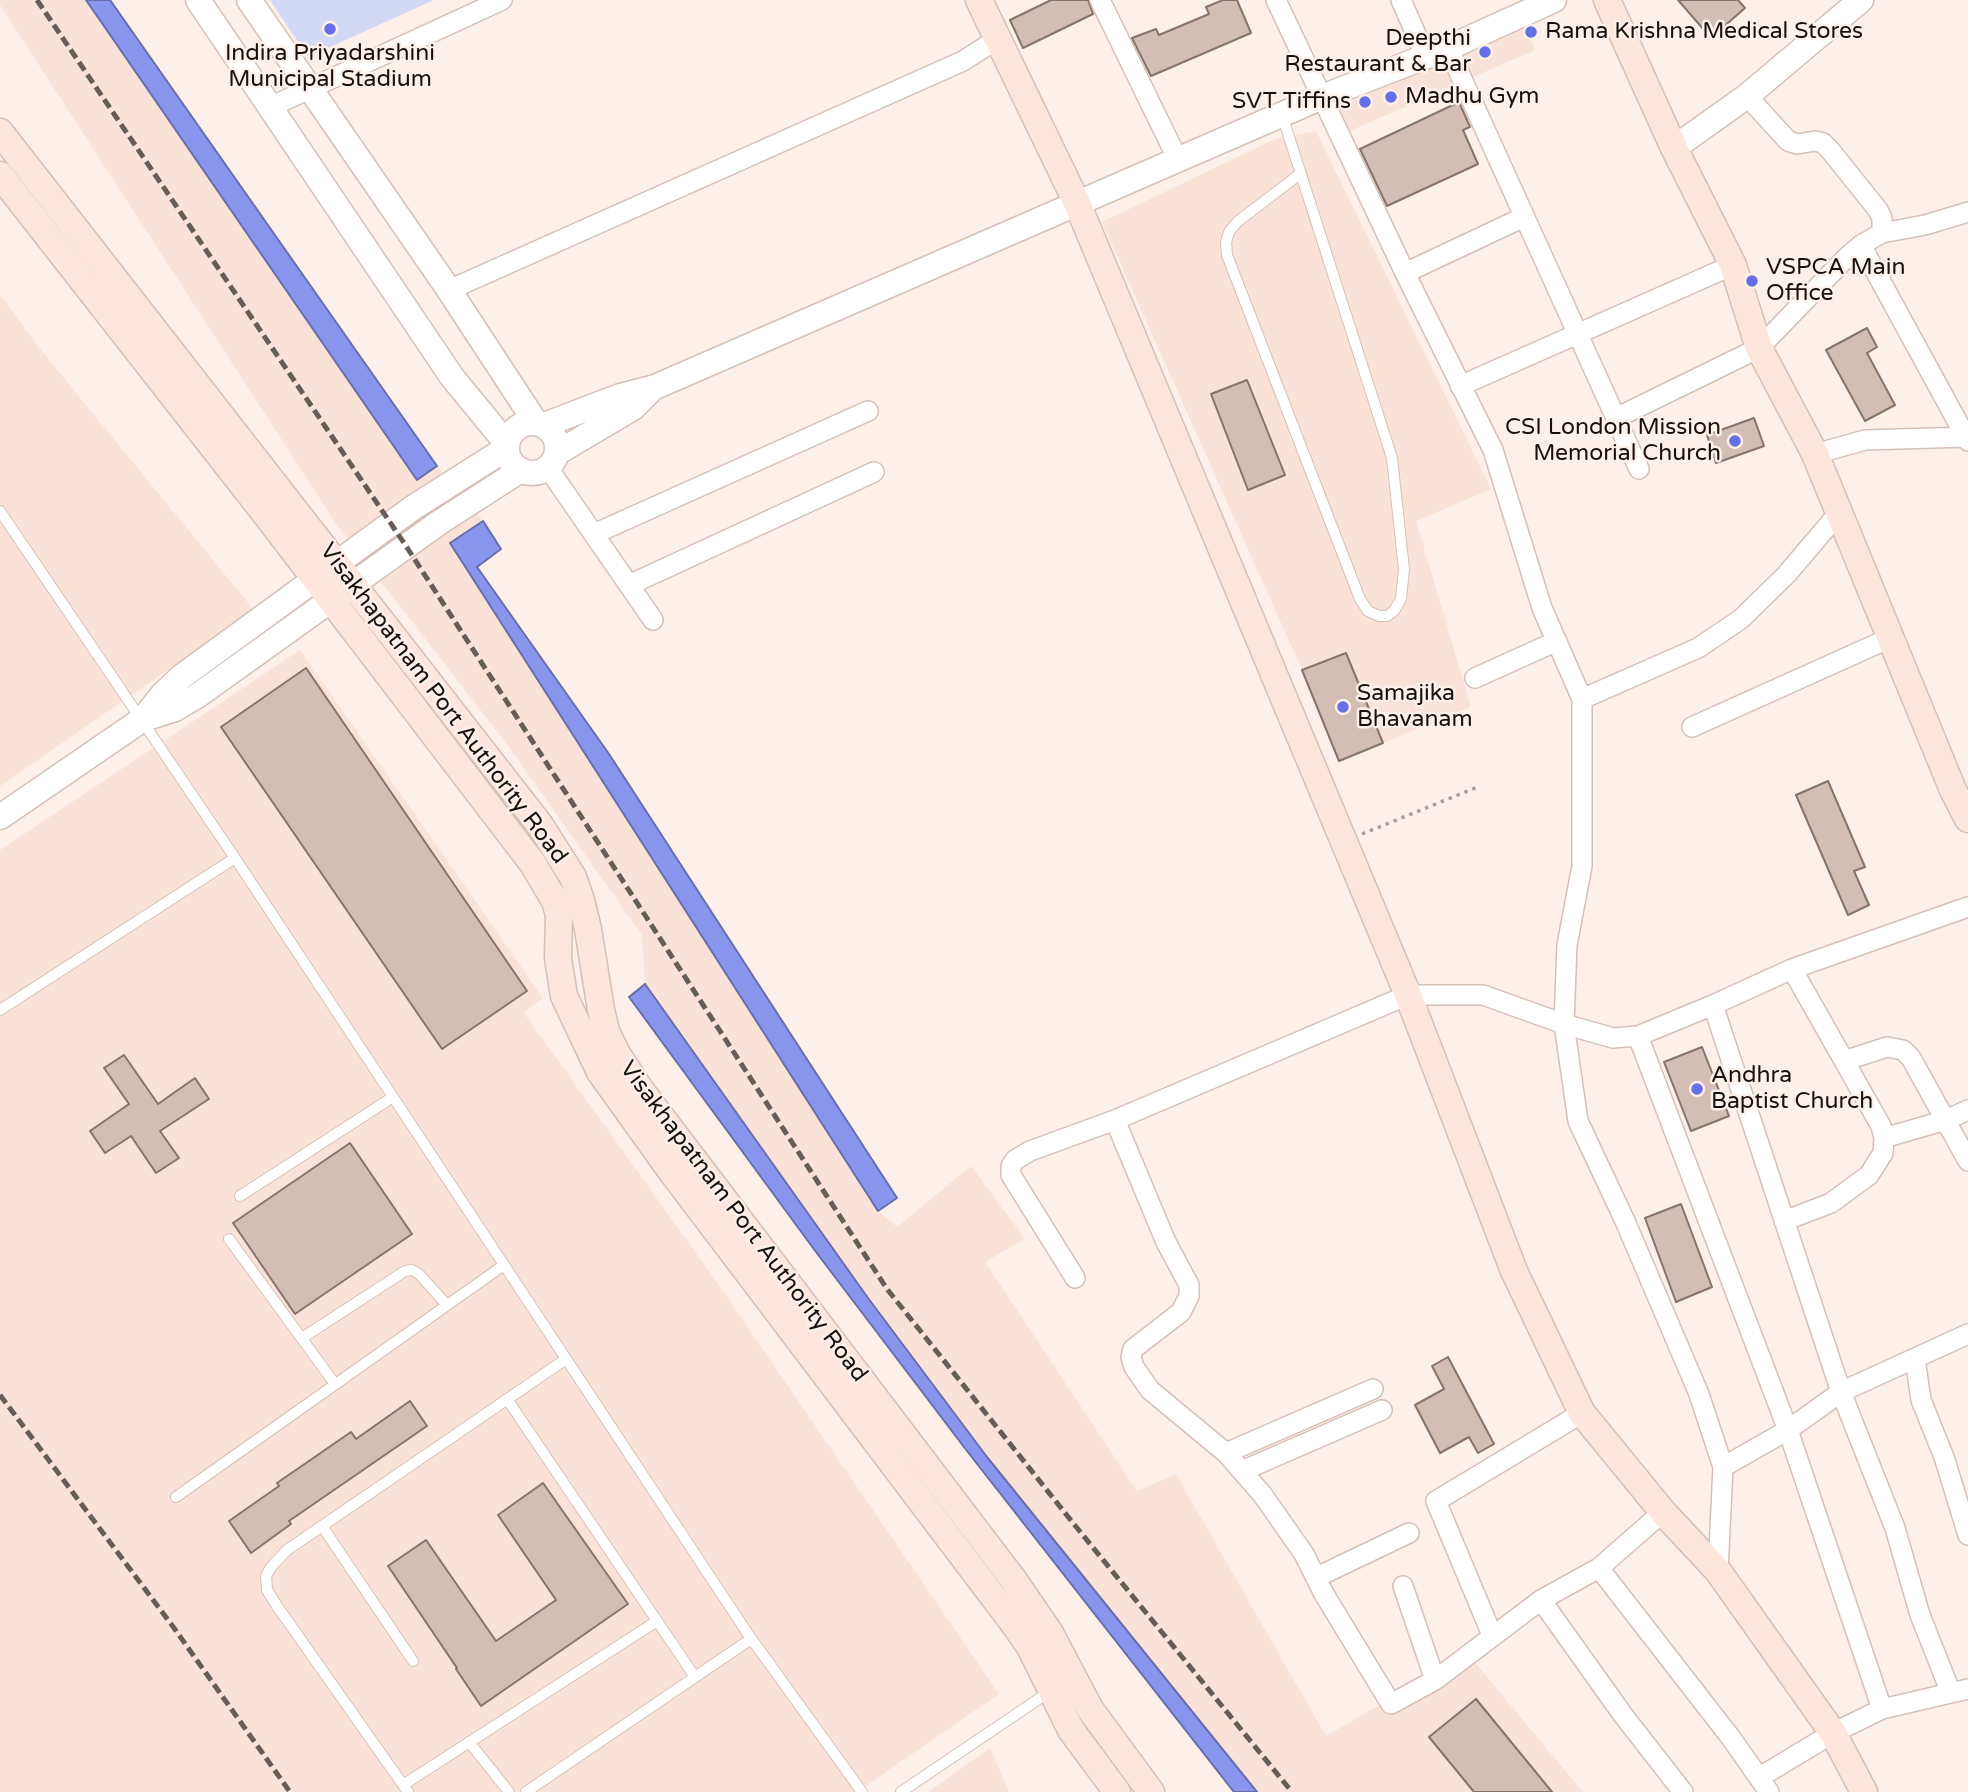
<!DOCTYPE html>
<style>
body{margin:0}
canvas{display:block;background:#fdefe9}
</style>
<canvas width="1968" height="1792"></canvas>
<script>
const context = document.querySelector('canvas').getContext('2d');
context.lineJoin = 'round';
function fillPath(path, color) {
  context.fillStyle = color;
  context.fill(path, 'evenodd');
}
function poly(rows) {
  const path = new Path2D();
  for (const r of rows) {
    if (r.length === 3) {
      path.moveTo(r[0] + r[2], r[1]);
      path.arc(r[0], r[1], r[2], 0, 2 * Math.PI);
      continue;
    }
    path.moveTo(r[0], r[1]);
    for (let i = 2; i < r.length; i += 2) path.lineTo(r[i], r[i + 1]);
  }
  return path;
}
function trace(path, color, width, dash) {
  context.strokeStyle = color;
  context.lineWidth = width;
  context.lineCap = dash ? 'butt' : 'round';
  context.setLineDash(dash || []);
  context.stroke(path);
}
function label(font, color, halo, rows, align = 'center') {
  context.font = font + ' "Varela Round",sans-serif';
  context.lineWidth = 5;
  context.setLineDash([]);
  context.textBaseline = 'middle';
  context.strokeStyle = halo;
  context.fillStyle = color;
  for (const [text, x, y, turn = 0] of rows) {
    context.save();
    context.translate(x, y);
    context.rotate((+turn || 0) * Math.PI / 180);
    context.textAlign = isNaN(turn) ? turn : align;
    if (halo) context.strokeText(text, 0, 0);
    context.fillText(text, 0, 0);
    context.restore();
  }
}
const built = poly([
 [0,0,86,0,417,479,437,466,483,521,450,543,878,1211,897,1227,971,1166,1025,1239,985,1262,1137,1491,1176,1474,1326,1736,1468,1654,1583,1792,1257,1792,987,1457,868,1298,645,984,642,935,506,743,335,522,0,5],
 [1525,26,1535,50,1345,133,1334,109],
 [1316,131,1491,489,1416,521,1471,707,1383,743,1346,653,1302,670,1102,222,1275,139],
 [0,294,36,344,254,610,0,786],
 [300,650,543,998,524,1013,716,1281,999,1694,857,1792,0,1792,0,850],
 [990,1748,1009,1792,928,1792]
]);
const green = poly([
 [270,0,434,0,308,57]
]);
const water = poly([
 [86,0,110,0,437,466,417,480,86,0],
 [483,521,501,549,477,567,609,754,897,1198,878,1211,450,543,483,521],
 [645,984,868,1298,987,1457,1257,1792,1234,1792,967,1451,816,1252,629,997,645,984]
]);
const building = poly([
 [1051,0,1088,0,1093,14,1023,48,1010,20,1051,0],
 [1223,0,1237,0,1251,33,1151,76,1132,38,1156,29,1159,35,1209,14,1206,7,1223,0],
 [1678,0,1738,0,1745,8,1711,38,1678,0],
 [1459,102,1470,127,1463,130,1478,164,1387,206,1360,149,1459,102],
 [1867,328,1877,347,1867,353,1895,405,1865,421,1826,350,1867,328],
 [1247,380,1285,475,1248,490,1211,394,1247,380],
 [1754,418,1764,446,1716,463,1707,435,1754,418],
 [1346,653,1383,743,1339,761,1302,670,1346,653],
 [306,668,527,991,442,1049,221,727,306,668],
 [1828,781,1865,867,1854,871,1869,905,1848,915,1796,795,1828,781],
 [1702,1047,1729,1116,1691,1131,1664,1062,1702,1047],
 [124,1055,158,1104,195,1078,209,1099,160,1131,179,1158,156,1173,131,1136,105,1153,90,1131,129,1104,104,1068,124,1055],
 [350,1143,412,1234,295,1314,233,1223,350,1143],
 [1681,1204,1712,1287,1676,1302,1645,1218,1681,1204],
 [1448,1357,1494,1444,1478,1453,1469,1437,1440,1453,1415,1405,1444,1389,1432,1366,1448,1357],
 [410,1401,427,1426,289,1521,291,1524,251,1553,229,1521,279,1486,277,1483,351,1432,356,1439,410,1401],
 [543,1483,628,1604,481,1706,456,1669,457,1668,388,1566,426,1540,496,1641,556,1600,498,1515,543,1483],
 [1476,1699,1552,1792,1474,1792,1429,1737,1476,1699]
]);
const path = poly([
 [1362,834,1480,786]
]);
const service = poly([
 [1282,115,1392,458,1404,569,1401,599,1394,611,1387,616,1379,616,1368,611,1360,599,1227,255,1226,242,1229,232,1237,222,1300,174],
 [0,511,235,858,748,1634,862,1792],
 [0,1010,235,858],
 [240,1196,393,1097],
 [229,1239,335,1384],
 [302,1338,405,1271,412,1270,419,1274,447,1305],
 [507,1399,695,1677],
 [176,1497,504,1265],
 [322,1526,413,1661],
 [469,1742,509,1792],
 [403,1785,657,1621],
 [408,1792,277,1606,267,1590,266,1576,271,1567,287,1550,566,1359],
 [526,1792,751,1639],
 [901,1792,1049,1692]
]);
const minor = poly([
 [1100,0,1178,160],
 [1276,0,1405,273,1493,450,1542,608,1582,699,1582,866,1567,945,1564,1024,1578,1121,1625,1221,1699,1394,1723,1467,1718,1571],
 [1401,0,1426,57],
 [1448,48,1639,469],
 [1747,96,1788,141,1797,144,1815,141,1823,143,1830,150,1878,210,1882,218,1882,233],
 [270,107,502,0],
 [1861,245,1968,441],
 [1405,273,1524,217],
 [449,290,963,61,999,38],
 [1460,386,1733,265],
 [1616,418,1759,348,1847,257,1861,245,1882,233,1925,225,1968,212],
 [1815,454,1865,440,1968,437],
 [548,468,653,620],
 [594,534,868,411],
 [629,585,874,472],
 [1475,678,1557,641],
 [1582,699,1698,648,1741,619,1786,575,1838,514],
 [1692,727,1890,638],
 [1713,1005,1841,1392,1895,1528,1920,1615,1951,1693],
 [1638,1036,1788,1430,1882,1709],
 [1844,1061,1887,1047,1903,1050,1911,1058,1968,1161],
 [1115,1120,1166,1242,1189,1285,1189,1296,1181,1312,1133,1349,1131,1357,1134,1367,1150,1390,1226,1453,1262,1494,1304,1554,1324,1594,1391,1704,1435,1680,1541,1600,1599,1568,1663,1512],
 [1884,1138,1946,1120,1968,1110],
 [1784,1221,1831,1203,1869,1175,1883,1153,1884,1138,1881,1126,1792,969],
 [1075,1278,1011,1175,1011,1166,1015,1160,1030,1151,1115,1120,1408,995,1483,995,1564,1024,1613,1038,1638,1036,1713,1005,1792,969,1968,907],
 [1915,1359,1921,1400,1944,1457,1968,1535],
 [1226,1453,1373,1389],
 [1723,1467,1788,1430,1841,1392,1968,1334],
 [1242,1471,1382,1410],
 [1599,1568,1731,1738,1769,1792],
 [1317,1577,1409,1533],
 [1403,1586,1435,1680],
 [1541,1600,1623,1715,1683,1792],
 [1492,1635,1436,1501,1582,1413],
 [1760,1777,1833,1733,1882,1709,1968,1689]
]);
const tertiary = poly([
 [198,0,452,377,507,444],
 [249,0,449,290,536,423],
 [1674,148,1747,96,1861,0],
 [532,448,25],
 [544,425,620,396,655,387,1322,97,1448,48,1554,0],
 [557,453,633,408,649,392],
 [143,719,163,694,181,677,414,507,507,448],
 [0,817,143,719,175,709,197,696,440,522,521,470]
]);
const secondary = poly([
 [979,0,1077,203,1408,995,1514,1271,1582,1413,1663,1512,1718,1571,1833,1733,1864,1792],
 [1607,0,1674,148,1733,265,1759,348,1815,454,1953,790,1968,819],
 [0,132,540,825,573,877,581,900,588,929,601,1010,606,1031,617,1054,640,1089,1013,1579,1050,1633,1090,1709,1151,1792],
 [0,175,267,516,533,864,555,901,559,915,558,958,564,996,600,1072,671,1171,1014,1624,1030,1647,1071,1730,1117,1792]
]);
const rail = poly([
 [37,0,406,546,887,1289,1073,1523,1292,1792],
 [0,1395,174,1628,290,1792]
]);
const markers = [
 [330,29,7,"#656fe8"],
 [1531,32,7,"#656fe8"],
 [1485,52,7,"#656fe8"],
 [1391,97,7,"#656fe8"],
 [1365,102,7,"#656fe8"],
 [1752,281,7,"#656fe8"],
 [1735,441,7,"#656fe8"],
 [1343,707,7,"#656fe8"],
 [1697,1089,7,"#656fe8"]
];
const poiNames = [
 ["Rama Krishna Medical Stores",1545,32],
 ["Deepthi",1471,39,"right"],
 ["Restaurant & Bar",1471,65,"right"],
 ["Indira Priyadarshini",330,54,"center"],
 ["Municipal Stadium",330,80,"center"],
 ["Madhu Gym",1405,97],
 ["SVT Tiffins",1351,102,"right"],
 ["VSPCA Main",1766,268],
 ["Office",1766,294],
 ["CSI London Mission",1721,428,"right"],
 ["Memorial Church",1721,454,"right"],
 ["Samajika",1357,694],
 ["Bhavanam",1357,720],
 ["Andhra",1711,1076],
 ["Baptist Church",1711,1102]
];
const streetNames = [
 ["Visakhapatnam Port Authority Road",443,704,53],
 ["Visakhapatnam Port Authority Road",743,1222,53]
];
fillPath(built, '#fbe2d8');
fillPath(green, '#d3d9f5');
fillPath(water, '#8996ee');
trace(water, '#676eaa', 2);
fillPath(building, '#d3bdb4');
trace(building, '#87736b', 2);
trace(service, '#d5c0b7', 12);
trace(minor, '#d5c0b7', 22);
trace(tertiary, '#d5c0b7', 27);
trace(secondary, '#d5c0b7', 29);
trace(path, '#aa9f9a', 3.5, [3.5, 5]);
trace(service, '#fff', 10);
trace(minor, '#fff', 19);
trace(tertiary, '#fff', 24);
trace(secondary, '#fee6dc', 26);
trace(rail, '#665c58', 5, [10, 5]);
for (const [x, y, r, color] of markers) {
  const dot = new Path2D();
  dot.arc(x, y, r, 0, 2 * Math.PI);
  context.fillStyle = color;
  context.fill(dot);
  trace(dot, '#fdefe9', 2.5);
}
label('23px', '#17100d', '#fdefe9', poiNames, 'left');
label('23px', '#17100d', '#fdefe9', streetNames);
</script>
